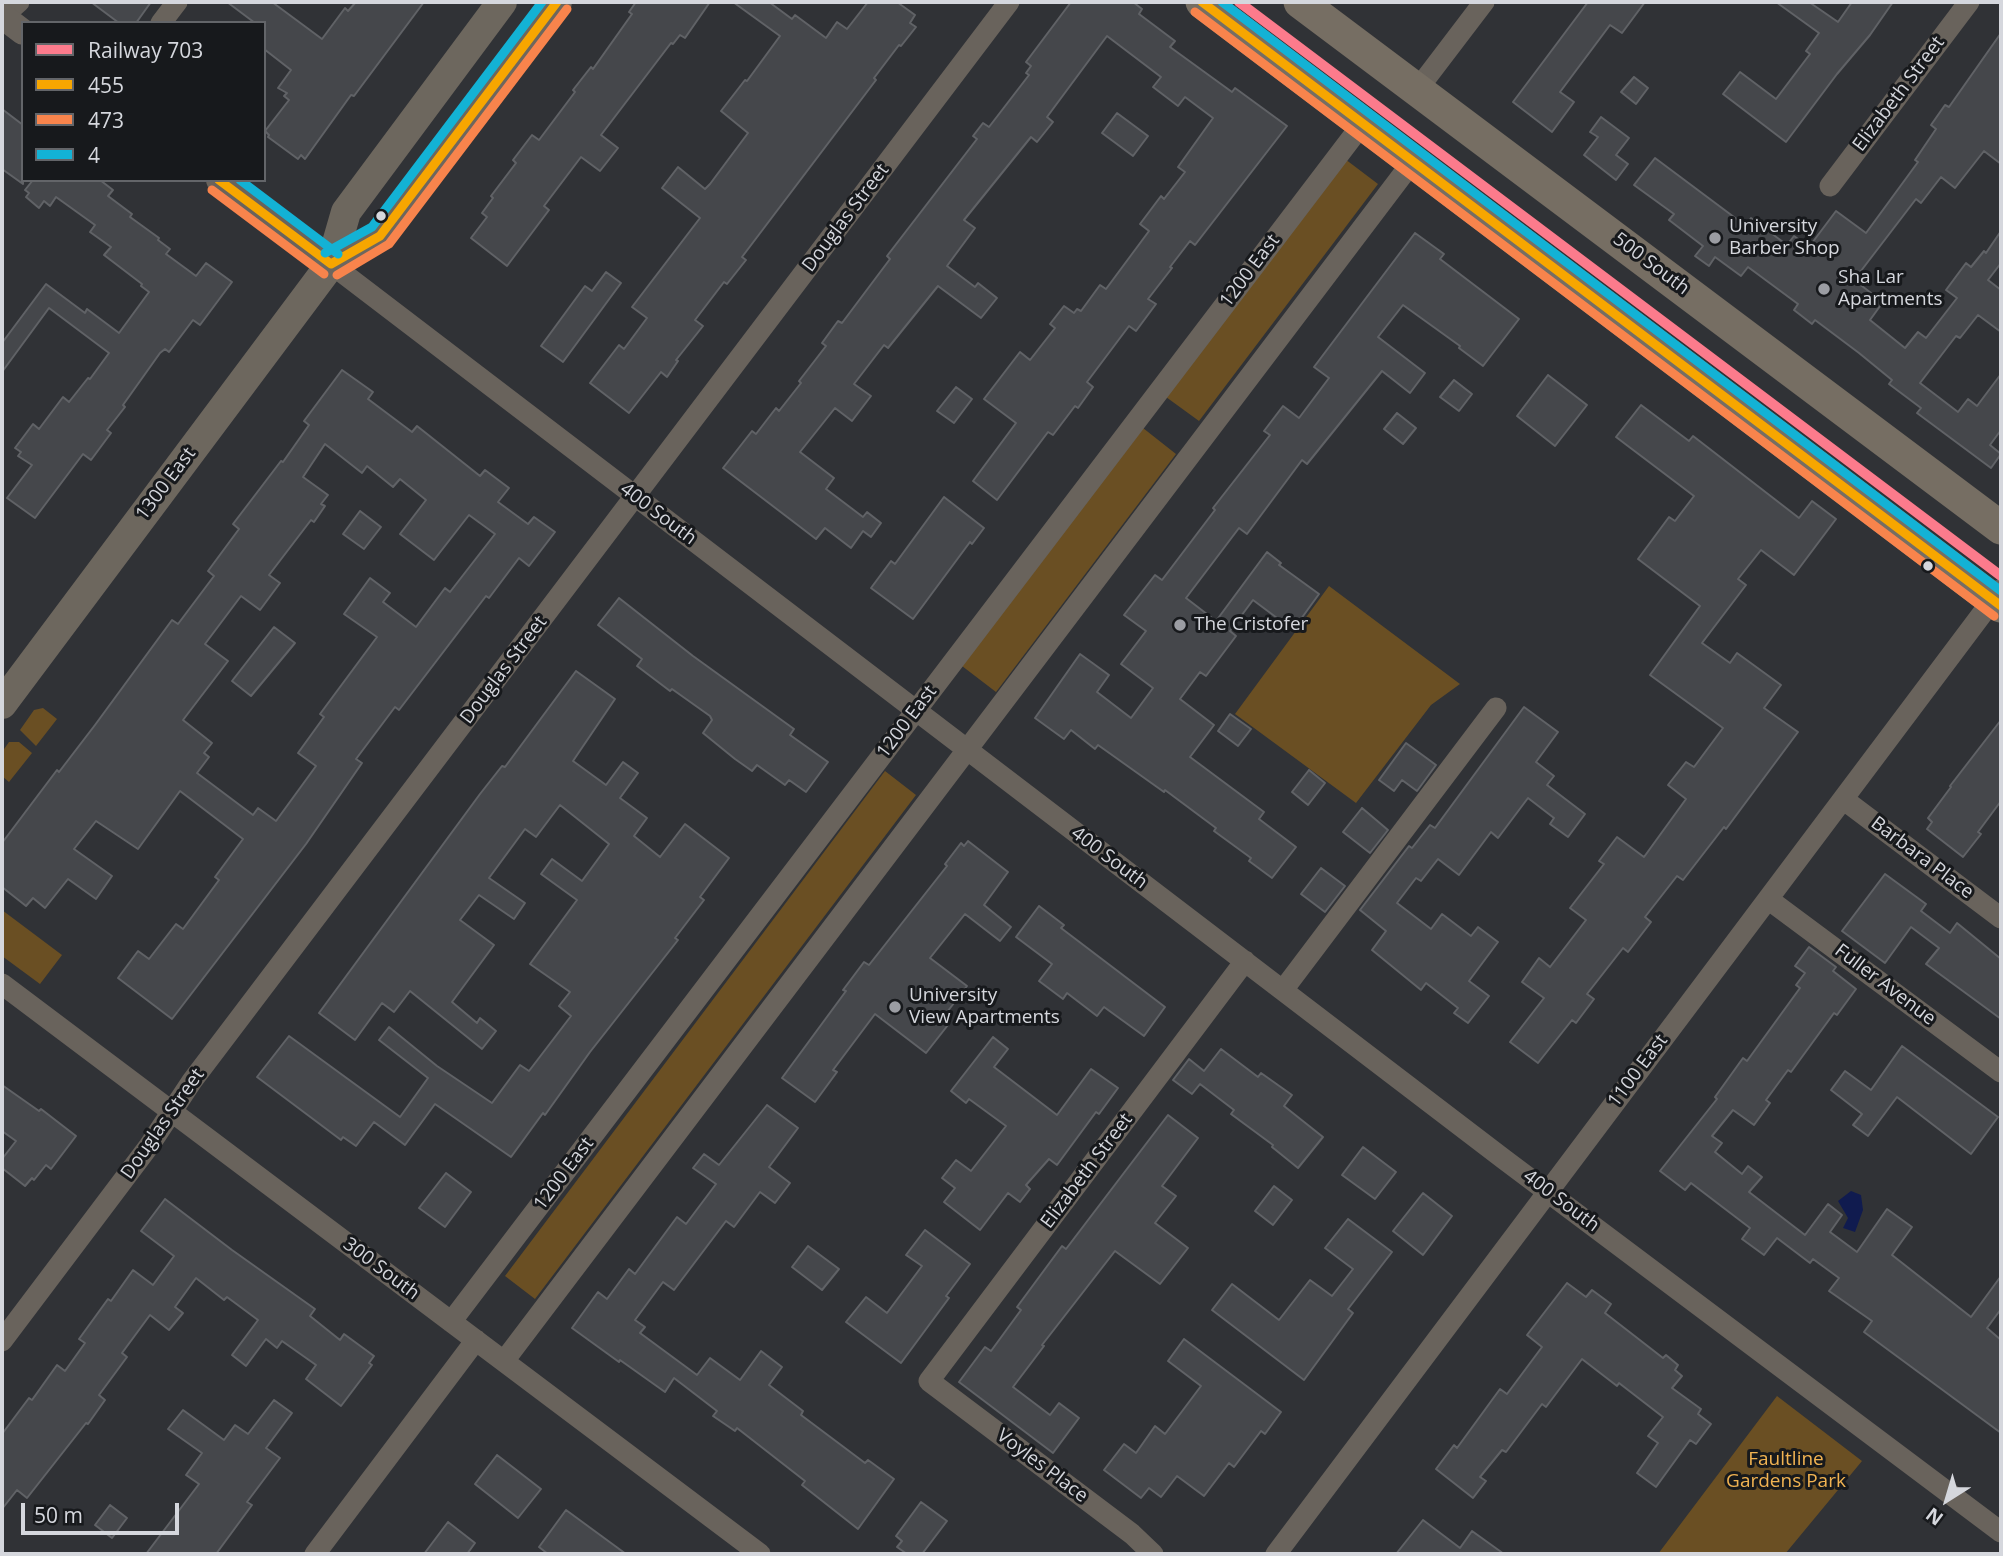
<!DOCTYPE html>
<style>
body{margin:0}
#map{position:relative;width:2003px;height:1556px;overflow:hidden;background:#303236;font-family:"Open Sans",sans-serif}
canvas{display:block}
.frame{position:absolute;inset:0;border:4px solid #d5d7dd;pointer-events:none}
.legend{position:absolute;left:21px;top:21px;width:245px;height:161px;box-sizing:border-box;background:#17191c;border:2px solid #636569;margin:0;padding:9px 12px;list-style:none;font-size:21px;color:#d5d7dd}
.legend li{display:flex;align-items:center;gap:14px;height:35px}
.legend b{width:35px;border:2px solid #636569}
.north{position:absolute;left:1912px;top:1465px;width:70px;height:70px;-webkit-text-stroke:5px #17191c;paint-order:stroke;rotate:217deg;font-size:19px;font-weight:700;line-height:28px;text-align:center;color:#d5d7dd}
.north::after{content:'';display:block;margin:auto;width:24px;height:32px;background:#d5d7dd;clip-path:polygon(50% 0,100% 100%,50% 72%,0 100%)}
.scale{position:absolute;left:21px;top:1503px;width:158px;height:32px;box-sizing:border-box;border:4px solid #d5d7dd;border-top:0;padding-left:9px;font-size:21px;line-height:24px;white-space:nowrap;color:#d5d7dd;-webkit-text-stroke:5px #17191c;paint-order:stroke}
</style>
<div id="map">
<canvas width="2003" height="1556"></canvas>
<div class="frame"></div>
<ul class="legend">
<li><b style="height:9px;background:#fc7b8c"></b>Railway 703</li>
<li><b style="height:9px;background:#f7a600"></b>455</li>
<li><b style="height:9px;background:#f8844c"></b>473</li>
<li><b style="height:9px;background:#13b2d5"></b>4</li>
</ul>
<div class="north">N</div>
<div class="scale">50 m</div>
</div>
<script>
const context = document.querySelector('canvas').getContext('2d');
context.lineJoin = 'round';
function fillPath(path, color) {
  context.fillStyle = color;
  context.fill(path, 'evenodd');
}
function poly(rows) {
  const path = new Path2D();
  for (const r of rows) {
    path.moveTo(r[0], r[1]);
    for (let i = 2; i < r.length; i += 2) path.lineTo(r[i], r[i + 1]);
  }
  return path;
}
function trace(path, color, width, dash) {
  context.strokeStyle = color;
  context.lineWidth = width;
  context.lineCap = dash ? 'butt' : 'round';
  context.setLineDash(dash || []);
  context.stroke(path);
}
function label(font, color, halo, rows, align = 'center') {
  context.font = font + ' "Open Sans",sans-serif';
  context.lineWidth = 6;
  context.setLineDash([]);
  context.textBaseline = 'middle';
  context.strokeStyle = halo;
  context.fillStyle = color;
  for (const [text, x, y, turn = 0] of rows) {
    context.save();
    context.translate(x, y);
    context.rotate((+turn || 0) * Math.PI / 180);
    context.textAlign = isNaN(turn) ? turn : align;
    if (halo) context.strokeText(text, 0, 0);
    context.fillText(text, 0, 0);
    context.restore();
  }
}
const green = poly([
 [1345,159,1378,184,1199,421,1166,397],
 [1143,428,1176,454,996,692,962,666],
 [1329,586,1460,684,1431,705,1356,803,1235,714],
 [43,708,57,719,36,746,20,730,34,710],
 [9,742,19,742,32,753,9,782,2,776,2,752],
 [885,771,916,795,535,1299,505,1276],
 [2,910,62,955,40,984,2,956],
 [1777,1396,1862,1461,1785,1554,1658,1554]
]);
const water = poly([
 [1851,1191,1861,1195,1863,1210,1855,1232,1843,1228,1848,1218,1838,1201]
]);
const building = poly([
 [91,2,151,2,136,23,119,23,91,2],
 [227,2,272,2,322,39,345,8,348,11,356,2,424,2,354,96,351,95,305,159,301,155,298,159,268,137,269,135,265,131,289,100,284,96,287,93,278,88,291,70,264,49,264,23,255,23,227,2],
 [636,2,710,2,685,38,680,35,673,44,671,43,601,135,618,148,600,171,581,157,544,206,549,210,507,266,471,238,487,217,482,213,493,198,491,196,516,163,513,160,532,135,539,140,575,92,573,90,591,67,593,69,632,14,629,12,636,2],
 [733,2,769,2,792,19,795,15,826,38,837,22,847,29,868,2,897,2,915,15,910,23,916,27,901,46,899,45,874,78,876,80,742,257,746,260,727,284,724,282,695,320,703,326,676,360,678,361,667,377,661,372,629,413,590,383,619,345,624,349,647,318,632,307,700,218,662,188,678,167,705,189,710,184,748,133,721,111,745,80,747,81,780,36,733,2],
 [1071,2,1133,2,1142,9,1139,14,1175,41,1170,47,1232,92,1235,88,1287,126,1195,245,1190,241,1170,267,1172,268,1148,299,1156,304,1136,331,1129,326,1087,382,1093,387,1078,408,1075,406,1053,435,1048,432,997,500,973,481,1016,423,984,399,1020,352,1030,360,1055,328,1050,324,1064,306,1074,313,1077,309,1081,311,1100,285,1106,289,1149,231,1140,224,1161,196,1164,199,1185,172,1178,167,1213,118,1185,97,1178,106,1153,87,1161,77,1107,36,1047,117,1053,122,1037,142,1031,137,964,220,975,228,947,266,975,287,978,283,997,298,981,318,938,286,888,348,884,345,854,384,871,396,852,421,835,408,800,452,834,478,826,489,863,517,867,512,881,523,871,537,863,531,851,548,825,528,816,539,723,468,752,431,756,434,776,408,779,411,801,383,799,381,826,346,822,343,838,321,842,323,890,259,887,256,977,139,973,136,983,123,989,127,1029,75,1026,73,1031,66,1026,62,1071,2],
 [1588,2,1645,2,1622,33,1610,25,1560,92,1574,102,1552,132,1513,102,1588,2],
 [1776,2,1809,2,1838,22,1852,2,1893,2,1870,35,1837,74,1786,142,1723,94,1740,72,1776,99,1810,54,1806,51,1819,33,1776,2],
 [2001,33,2001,164,1984,151,1955,188,1941,177,1921,203,1916,199,1854,280,1883,302,1870,320,1905,348,1918,332,1926,338,1957,298,1946,290,1966,263,1971,267,1984,251,1986,253,2001,231,2001,263,1988,280,2001,290,2001,332,1978,315,1960,338,1956,336,1920,383,1958,412,1968,399,1977,406,2001,374,2001,430,1990,445,2001,454,1991,468,1917,413,1921,408,1889,384,1892,380,1859,353,1815,320,1812,324,1794,310,1798,304,1748,267,1741,276,1715,257,1709,266,1695,256,1703,246,1669,220,1674,214,1634,185,1655,158,1746,226,1751,218,1787,245,1794,236,1809,247,1836,211,1866,233,1918,162,1915,160,1936,129,1931,125,1945,105,1949,107,2001,33],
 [1634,77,1648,88,1636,104,1621,92,1634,77],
 [2,109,23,125,23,184,2,169,2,109],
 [1117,113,1148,136,1133,156,1102,133,1117,113],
 [1601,117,1629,138,1616,155,1628,164,1616,180,1584,155,1598,137,1590,132,1601,117],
 [33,180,100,180,113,190,108,196,132,214,130,217,159,238,158,240,170,249,166,254,196,276,206,263,232,282,200,325,193,320,169,352,165,349,160,353,123,405,125,407,107,430,111,433,91,460,83,454,35,518,7,498,32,465,18,456,21,452,15,448,33,424,39,429,63,397,69,402,88,378,90,379,109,353,49,308,2,372,2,343,46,284,85,313,87,309,119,333,149,292,141,286,142,284,104,255,111,247,90,232,95,225,56,197,50,206,44,201,39,208,26,197,29,193,25,190,33,180],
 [1415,233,1444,254,1440,259,1519,319,1483,366,1459,348,1460,346,1403,305,1378,337,1425,373,1410,393,1382,371,1307,464,1302,460,1247,534,1239,528,1186,598,1216,621,1267,552,1281,563,1279,565,1319,594,1293,630,1253,600,1230,631,1236,636,1206,676,1200,672,1180,699,1214,725,1190,757,1264,812,1259,819,1296,847,1272,878,1249,861,1251,858,1214,831,1216,828,1165,790,1164,792,1098,745,1095,749,1071,730,1064,739,1035,718,1080,654,1109,675,1097,692,1131,718,1153,688,1121,664,1146,631,1124,615,1155,575,1162,580,1215,510,1213,508,1270,435,1264,431,1283,406,1299,418,1329,378,1314,367,1415,233],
 [606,272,621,283,563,362,541,346,585,286,592,291,606,272],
 [342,370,373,392,368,399,412,432,417,426,480,476,485,470,509,488,498,502,528,524,534,517,555,532,529,566,519,558,489,598,486,596,399,710,395,707,356,759,362,763,306,844,172,1019,118,978,138,951,149,959,176,924,183,929,219,880,215,877,243,839,180,791,138,849,96,821,74,849,112,876,96,899,68,879,45,908,33,898,26,906,2,887,2,843,57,770,59,772,95,725,172,620,178,624,214,576,208,571,239,529,233,524,281,461,283,462,309,425,304,421,342,370],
 [325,444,362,473,367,466,393,487,400,479,426,500,400,534,434,560,469,515,495,534,450,592,445,588,416,627,383,602,390,593,370,578,344,614,377,637,320,714,324,717,298,753,316,766,276,821,258,808,253,815,197,773,209,757,204,753,212,743,183,720,228,661,205,644,241,596,260,610,280,583,269,575,311,520,314,522,325,506,321,504,328,495,303,477,325,444],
 [1548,375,1587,405,1555,446,1517,416,1548,375],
 [1454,380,1472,394,1459,411,1440,397,1454,380],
 [956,387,972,399,954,423,937,411,956,387],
 [1641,405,1689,441,1693,436,1799,518,1812,501,1836,519,1794,575,1761,550,1738,579,1746,585,1702,643,1730,663,1737,653,1781,685,1764,708,1798,732,1726,829,1724,827,1683,880,1677,876,1645,917,1651,922,1628,952,1623,948,1587,994,1594,999,1576,1023,1572,1020,1538,1063,1510,1042,1544,998,1522,982,1539,958,1550,967,1586,920,1570,908,1604,864,1599,861,1617,837,1644,857,1686,799,1668,785,1686,762,1694,767,1723,728,1650,675,1700,606,1638,559,1669,517,1675,521,1694,496,1616,437,1641,405],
 [1397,413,1416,428,1403,444,1384,429,1397,413],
 [944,497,984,528,972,544,970,542,913,619,871,588,891,561,895,564,944,497],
 [360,511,381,527,364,549,343,534,360,511],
 [619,598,693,656,794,729,790,735,828,762,806,792,789,780,785,785,757,765,752,771,735,759,703,733,712,720,710,716,672,689,670,691,637,666,642,659,598,625,619,598],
 [274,627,295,643,251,696,232,681,274,627],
 [576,671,615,699,573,761,606,785,623,762,638,773,620,798,647,818,634,836,660,857,685,824,729,858,700,897,704,900,675,938,678,940,590,1052,545,1115,543,1113,511,1157,435,1104,405,1145,374,1122,356,1146,343,1137,341,1140,257,1077,289,1036,400,1117,428,1078,379,1040,389,1027,437,1066,492,1103,520,1065,529,1071,571,1016,559,1006,570,992,530,964,577,900,541,874,552,859,582,881,609,844,560,805,536,837,525,829,489,878,525,903,514,919,479,895,460,920,494,945,452,1002,477,1023,480,1018,496,1031,482,1049,410,991,394,1012,382,1003,355,1040,319,1013,480,794,502,766,505,767,576,671],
 [1524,707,1558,732,1536,762,1554,776,1547,785,1585,814,1568,837,1550,824,1554,818,1528,798,1498,838,1491,832,1459,875,1438,859,1421,881,1416,878,1397,903,1431,929,1442,914,1471,936,1478,927,1498,942,1469,981,1489,996,1468,1023,1454,1013,1458,1008,1426,983,1421,990,1372,950,1386,931,1360,910,1409,846,1412,848,1430,825,1435,828,1524,707],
 [1230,714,1251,729,1238,746,1218,731,1230,714],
 [2001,720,2001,801,1978,832,1981,834,1963,857,1927,829,1932,822,1928,818,1951,787,1950,786,2001,720],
 [1406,743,1436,765,1417,791,1402,780,1394,791,1379,780,1406,743],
 [1309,770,1325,783,1308,805,1292,792,1309,770],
 [1362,808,1388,830,1370,853,1343,832,1362,808],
 [968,841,1008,872,984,905,1011,927,1000,941,965,914,930,958,967,986,941,1020,948,1025,926,1053,875,1014,833,1070,837,1072,815,1102,782,1078,846,991,843,990,864,962,869,965,947,866,945,864,961,843,964,846,968,841],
 [1321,868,1345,886,1325,912,1301,894,1321,868],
 [1885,874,1926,904,1921,911,1950,933,1957,923,2001,959,2001,1019,1926,964,1939,948,1911,927,1885,963,1842,931,1885,874],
 [1039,906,1064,925,1061,928,1165,1007,1144,1036,1104,1007,1097,1016,1067,993,1063,999,1039,981,1052,964,1016,937,1039,906],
 [1809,947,1836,967,1833,971,1856,989,1837,1015,1834,1013,1791,1072,1788,1070,1766,1100,1770,1103,1754,1125,1733,1110,1712,1136,1722,1143,1715,1152,1742,1174,1748,1166,1762,1177,1749,1192,1805,1235,1828,1204,1842,1215,1830,1232,1857,1252,1887,1209,1912,1227,1892,1255,1971,1317,2001,1276,2001,1309,1987,1328,2001,1340,2001,1433,1864,1332,1872,1321,1829,1291,1839,1278,1813,1259,1810,1263,1777,1238,1764,1255,1742,1239,1750,1228,1691,1183,1685,1190,1660,1171,1717,1099,1715,1097,1743,1058,1747,1061,1800,988,1796,985,1805,973,1795,966,1809,947],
 [993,1037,1008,1049,994,1067,1057,1115,1091,1069,1118,1088,1099,1114,1096,1112,1057,1165,1049,1159,1026,1185,1030,1189,1020,1202,1008,1193,980,1230,944,1202,955,1188,942,1178,956,1160,971,1171,1006,1126,969,1099,966,1103,951,1091,993,1037],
 [1902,1046,1998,1117,1971,1154,1897,1097,1868,1136,1853,1125,1862,1114,1831,1090,1845,1071,1871,1090,1902,1046],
 [1221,1049,1258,1077,1261,1073,1292,1095,1284,1106,1323,1137,1298,1168,1272,1147,1273,1145,1231,1114,1234,1110,1200,1084,1192,1094,1173,1080,1189,1059,1204,1071,1221,1049],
 [2,1085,39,1111,41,1109,76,1136,51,1169,46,1165,34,1180,32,1178,25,1186,2,1168,2,1159,16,1141,2,1131,2,1085],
 [767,1105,798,1128,769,1167,790,1183,775,1203,760,1192,734,1227,726,1221,674,1290,663,1282,635,1320,645,1327,640,1333,697,1375,710,1358,740,1380,761,1351,782,1367,769,1385,803,1411,801,1415,865,1463,868,1460,894,1479,858,1529,802,1485,805,1481,737,1428,735,1431,713,1416,717,1411,674,1378,665,1392,620,1360,619,1362,572,1328,598,1292,607,1299,629,1269,635,1274,677,1217,686,1224,716,1184,693,1168,704,1154,719,1165,767,1105],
 [1168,1115,1198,1138,1162,1186,1176,1196,1155,1223,1188,1248,1160,1284,1115,1251,1042,1345,1044,1346,1013,1387,1050,1415,1059,1403,1079,1418,1053,1453,959,1382,985,1347,991,1351,1021,1310,1017,1307,1062,1246,1066,1249,1168,1115],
 [1363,1147,1396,1172,1375,1199,1342,1175,1363,1147],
 [446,1173,471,1192,445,1227,419,1208,446,1173],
 [1274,1186,1292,1200,1273,1225,1255,1211,1274,1186],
 [1423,1193,1452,1216,1423,1255,1393,1231,1423,1193],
 [165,1199,232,1250,315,1309,310,1316,340,1340,344,1334,374,1356,369,1363,372,1365,341,1406,306,1379,316,1365,282,1341,277,1348,266,1339,246,1366,232,1355,258,1320,227,1297,224,1300,196,1278,175,1307,183,1313,169,1330,150,1315,122,1353,127,1357,99,1395,105,1400,88,1424,86,1423,27,1498,17,1490,2,1509,2,1434,29,1398,32,1400,57,1365,65,1371,85,1343,79,1339,108,1299,111,1301,133,1270,153,1285,174,1256,141,1231,165,1199],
 [1348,1219,1392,1252,1348,1309,1353,1313,1304,1380,1212,1310,1232,1284,1279,1320,1310,1280,1332,1296,1353,1269,1325,1248,1348,1219],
 [925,1230,970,1264,946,1296,949,1298,901,1363,846,1322,866,1297,887,1313,922,1266,906,1255,925,1230],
 [808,1246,839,1269,822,1290,792,1267,808,1246],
 [1567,1283,1586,1297,1592,1290,1611,1304,1605,1313,1663,1358,1666,1355,1678,1365,1675,1370,1682,1376,1672,1388,1701,1409,1698,1414,1711,1424,1696,1444,1690,1440,1656,1487,1637,1473,1658,1443,1648,1436,1663,1417,1619,1383,1617,1386,1582,1359,1546,1407,1542,1404,1506,1452,1502,1450,1480,1477,1486,1481,1473,1498,1436,1469,1454,1445,1457,1448,1500,1389,1507,1394,1542,1347,1527,1335,1567,1283],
 [1184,1339,1281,1412,1265,1434,1261,1431,1234,1467,1229,1463,1204,1496,1177,1476,1161,1497,1149,1488,1141,1498,1104,1470,1124,1444,1136,1453,1155,1426,1165,1434,1201,1386,1168,1361,1184,1339],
 [274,1400,292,1413,266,1448,280,1458,247,1502,252,1505,216,1554,146,1554,199,1484,186,1475,202,1453,168,1429,183,1410,224,1440,235,1425,248,1434,274,1400],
 [497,1455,541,1489,518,1518,475,1484,497,1455],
 [921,1502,947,1521,922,1554,907,1554,897,1547,902,1541,896,1536,921,1502],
 [110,1505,127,1518,112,1538,95,1525,110,1505],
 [566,1510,626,1554,548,1554,539,1547,566,1510],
 [1423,1520,1460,1548,1472,1531,1504,1554,1396,1554,1423,1520],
 [448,1522,475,1543,467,1554,424,1554,448,1522]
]);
const minor = poly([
 [2,17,19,2],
 [161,23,177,2],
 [1417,90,1484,2],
 [1830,186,1969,2],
 [331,264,1505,1160,2001,1532],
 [1843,799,2001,918],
 [1768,899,2001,1072],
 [2,984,760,1554],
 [1283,990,1496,708],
 [451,1322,1363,123],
 [2,1341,149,1146,192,1081,1009,2],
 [504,1361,1413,161],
 [315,1554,476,1340],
 [1153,1554,1132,1534,929,1381,1245,961],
 [1276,1554,2000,590]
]);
const tertiary = poly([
 [2,16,23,32],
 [219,180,331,264]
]);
const secondary = poly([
 [331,264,380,236,557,2],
 [2,704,331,264,346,212,502,2]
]);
const primary = poly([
 [1202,2,2001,606],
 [1300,2,2001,528]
]);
const bus1 = poly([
 [1202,2,2001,606],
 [219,180,331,264],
 [331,264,380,236,557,2]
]);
const bus2 = poly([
 [1195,12,1994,616],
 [212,190,324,274],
 [337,275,389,244,567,9]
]);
const bus3 = poly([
 [1222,2,2001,591],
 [240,180,338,254],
 [325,253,372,227,542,2]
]);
const rail1 = poly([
 [1239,2,2001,576]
]);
const markers = [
 [381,216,6,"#d5d7dd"],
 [1715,238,7,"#9b9da3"],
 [1824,289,7,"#9b9da3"],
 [1928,566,6,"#d5d7dd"],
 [1180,625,7,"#9b9da3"],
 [895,1007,7,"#9b9da3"]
];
const streetNames = [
 ["Elizabeth Street",1899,94,-53],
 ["Douglas Street",846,218,-53],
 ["500 South",1651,264,37],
 ["1200 East",1250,271,-53],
 ["1300 East",166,484,-53],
 ["400 South",658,514,37],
 ["Douglas Street",504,670,-53],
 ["1200 East",907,722,-53],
 ["400 South",1109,858,37],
 ["Barbara Place",1922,858,37],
 ["Fuller Avenue",1885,985,37],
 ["1100 East",1638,1071,-53],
 ["Douglas Street",163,1124,-55],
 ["Elizabeth Street",1087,1171,-53],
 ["1200 East",564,1174,-53],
 ["400 South",1561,1201,37],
 ["300 South",381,1269,37],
 ["Voyles Place",1042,1466,37]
];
const poiNames = [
 ["University",1729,227],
 ["Barber Shop",1729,249],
 ["Sha Lar",1838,278],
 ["Apartments",1838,300],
 ["The Cristofer",1194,625],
 ["University",909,996],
 ["View Apartments",909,1018]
];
const parkNames = [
 ["Faultline",1786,1460],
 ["Gardens Park",1786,1482]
];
fillPath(green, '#6a4f23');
fillPath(water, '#101b4f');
fillPath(building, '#45474b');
trace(building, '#606266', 2);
trace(minor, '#69635c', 21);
trace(tertiary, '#69635c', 26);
trace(secondary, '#6d675e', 30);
trace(primary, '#766e63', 33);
trace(bus1, '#f7a600', 9);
trace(bus2, '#f8844c', 9);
trace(bus3, '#13b2d5', 9);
trace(rail1, '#fc7b8c', 10);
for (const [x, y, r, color] of markers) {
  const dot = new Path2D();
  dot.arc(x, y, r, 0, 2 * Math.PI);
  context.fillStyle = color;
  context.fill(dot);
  trace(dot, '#17191c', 2.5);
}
label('19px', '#d5d7dd', '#17191c', streetNames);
label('19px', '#d5d7dd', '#17191c', poiNames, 'left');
label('19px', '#f1b352', '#17191c', parkNames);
</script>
